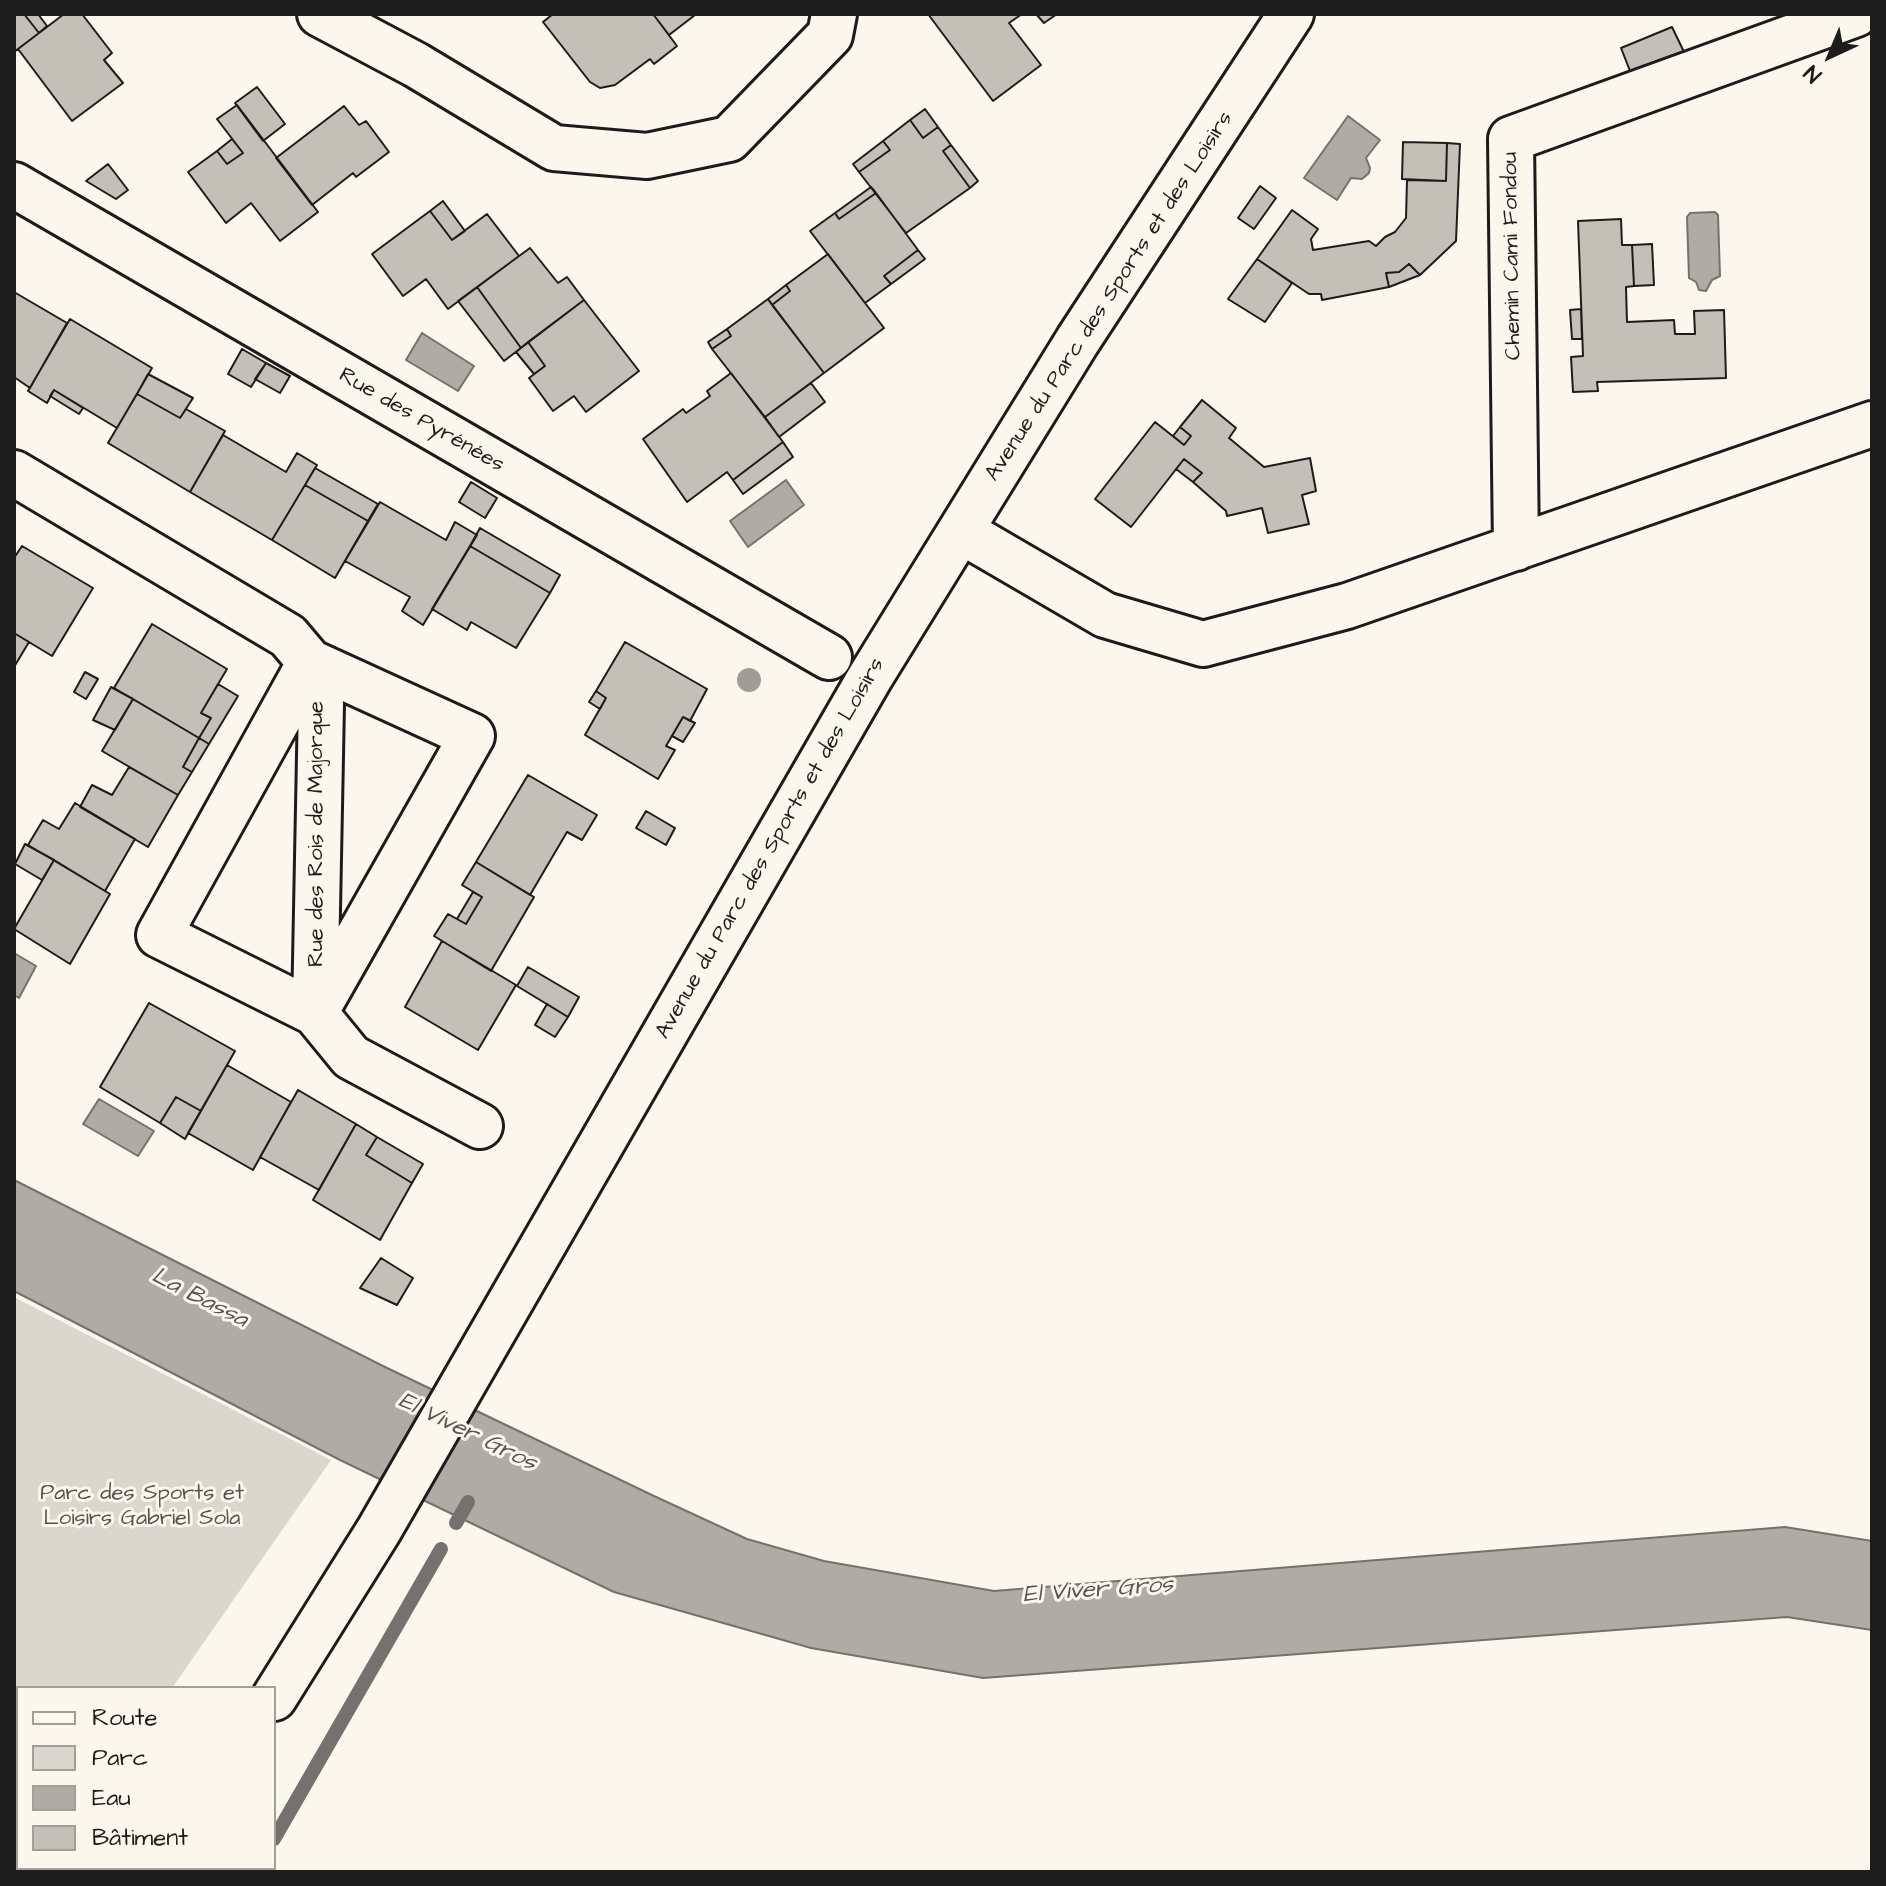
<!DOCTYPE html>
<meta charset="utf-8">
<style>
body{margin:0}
#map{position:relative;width:1886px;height:1886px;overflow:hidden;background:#fbf7ec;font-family:"Architects Daughter",sans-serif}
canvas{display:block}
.frame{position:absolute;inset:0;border:16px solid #1c1c1c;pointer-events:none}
.legend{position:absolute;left:16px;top:1686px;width:260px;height:184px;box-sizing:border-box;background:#fbf7ec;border:2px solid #a29f99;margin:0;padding:10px 14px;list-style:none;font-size:24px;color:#1c1c1c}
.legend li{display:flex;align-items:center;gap:16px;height:40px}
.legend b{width:40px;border:2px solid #a29f99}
.north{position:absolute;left:1790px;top:16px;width:80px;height:80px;-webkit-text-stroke:6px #fbf7ec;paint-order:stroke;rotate:224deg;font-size:22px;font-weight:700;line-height:32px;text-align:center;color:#1c1c1c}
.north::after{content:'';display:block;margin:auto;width:28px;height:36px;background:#1c1c1c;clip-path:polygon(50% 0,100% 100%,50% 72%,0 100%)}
</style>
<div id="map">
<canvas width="1886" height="1886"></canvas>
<div class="frame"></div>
<ul class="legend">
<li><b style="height:10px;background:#fbf7ec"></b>Route</li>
<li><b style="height:22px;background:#dad7ce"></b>Parc</li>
<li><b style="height:22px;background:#afaca5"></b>Eau</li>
<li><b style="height:22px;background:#c3c0b8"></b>Bâtiment</li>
</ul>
<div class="north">N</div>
</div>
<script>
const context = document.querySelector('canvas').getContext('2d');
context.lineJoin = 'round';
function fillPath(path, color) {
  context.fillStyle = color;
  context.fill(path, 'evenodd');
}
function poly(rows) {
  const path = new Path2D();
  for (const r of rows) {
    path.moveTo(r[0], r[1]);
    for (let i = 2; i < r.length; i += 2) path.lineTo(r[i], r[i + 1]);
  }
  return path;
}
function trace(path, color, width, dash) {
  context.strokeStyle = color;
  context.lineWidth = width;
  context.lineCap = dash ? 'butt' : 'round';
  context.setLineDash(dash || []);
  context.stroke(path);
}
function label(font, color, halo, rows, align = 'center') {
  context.font = font + ' "Architects Daughter",sans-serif';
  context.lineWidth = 6;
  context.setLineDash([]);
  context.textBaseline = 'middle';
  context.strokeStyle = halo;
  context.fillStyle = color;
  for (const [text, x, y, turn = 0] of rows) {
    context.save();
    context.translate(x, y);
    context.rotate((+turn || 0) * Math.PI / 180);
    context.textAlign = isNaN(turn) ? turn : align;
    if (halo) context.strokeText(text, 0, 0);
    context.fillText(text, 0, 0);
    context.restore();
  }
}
const green = poly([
 [14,1297,331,1460,172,1688,18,1688,18,1868,48,1868,45,1872,14,1872]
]);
const water = poly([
 [1348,116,1380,140,1366,158,1370,168,1369,173,1362,179,1351,178,1337,200,1304,178,1348,116],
 [1715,212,1718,215,1720,276,1712,280,1706,291,1699,290,1696,282,1689,278,1687,217,1690,213,1715,212],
 [422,333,474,366,458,391,406,360,422,333],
 [786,480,804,505,748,547,730,521,786,480],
 [14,953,36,966,19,998,14,995,14,953],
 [99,1099,154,1131,138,1156,83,1124,99,1099],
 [14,1180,385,1367,654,1496,747,1539,824,1561,994,1591,1785,1527,1872,1541,1872,1630,1787,1617,983,1678,811,1648,614,1592,340,1460,14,1291,14,1180]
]);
const stream = poly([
 [456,1523,468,1502],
 [274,1839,441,1549],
 [255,1872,257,1868]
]);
const building = poly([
 [14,14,24,14,39,33,14,52,14,14],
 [24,14,38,14,47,26,39,33,24,14],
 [64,14,82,14,112,53,104,60,123,83,72,121,18,49,64,14],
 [553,14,653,14,677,46,654,64,650,59,615,85,600,88,590,82,543,22,553,14],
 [653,14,695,14,695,15,669,35,653,14],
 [928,14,1022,14,1009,23,1041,65,993,101,928,14],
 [1036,14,1057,14,1044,23,1036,14],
 [1672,27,1685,54,1632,76,1621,48,1672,27],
 [257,87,285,124,263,141,235,103,257,87],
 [237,105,318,212,280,241,251,203,226,223,188,172,217,151,227,164,243,153,217,119,237,105],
 [344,106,359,125,366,121,389,152,356,177,353,173,312,205,276,158,344,106],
 [925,109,938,127,923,138,910,120,925,109],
 [910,120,923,138,938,127,951,145,943,151,970,188,906,233,859,172,890,150,883,141,910,120],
 [232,139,243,153,227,164,217,151,232,139],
 [883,141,890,150,859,172,853,164,883,141],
 [1403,142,1447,143,1446,181,1402,179,1403,142],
 [1447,143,1460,144,1456,241,1420,275,1409,264,1399,272,1386,273,1389,287,1322,300,1321,294,1309,294,1257,259,1292,210,1318,229,1311,239,1313,250,1369,241,1376,246,1385,237,1395,232,1406,218,1407,180,1446,181,1447,143],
 [951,145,978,181,970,188,943,151,951,145],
 [108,164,128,190,116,199,86,181,108,164],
 [1260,186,1276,198,1254,229,1238,218,1260,186],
 [871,187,876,193,839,219,835,213,871,187],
 [876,193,918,250,884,276,891,284,865,303,810,231,835,213,839,219,876,193],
 [443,201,465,231,452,240,430,211,443,201],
 [430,211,452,240,487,214,519,256,448,309,426,279,403,296,372,254,430,211],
 [1621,219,1622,245,1632,245,1634,286,1626,287,1627,322,1674,320,1675,334,1695,334,1694,311,1724,310,1726,378,1597,382,1598,391,1573,392,1571,357,1583,356,1578,221,1621,219],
 [1652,244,1654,285,1634,286,1632,245,1652,244],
 [530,248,558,283,567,277,584,300,521,348,477,287,530,248],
 [918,250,925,259,891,284,884,276,918,250],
 [828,254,884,328,824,373,772,305,790,291,786,285,828,254],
 [1257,259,1292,283,1265,322,1228,299,1257,259],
 [1409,264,1420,275,1389,287,1386,273,1399,272,1409,264],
 [786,285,790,291,772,305,768,299,786,285],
 [477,287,521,348,504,361,458,301,477,287],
 [14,292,67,323,30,388,14,377,14,292],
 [768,299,824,373,765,417,712,349,731,336,727,329,768,299],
 [584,300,639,371,586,412,574,396,553,411,529,378,545,366,528,342,584,300],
 [1581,309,1582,339,1572,339,1570,310,1581,309],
 [70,319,152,368,117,428,54,390,47,403,28,391,70,319],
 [727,329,731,336,712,349,708,342,727,329],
 [528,342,545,366,534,374,516,352,528,342],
 [242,349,266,363,251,387,228,374,242,349],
 [266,363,290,376,280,393,255,379,266,363],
 [731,373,783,442,733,480,727,472,687,502,643,439,683,409,686,413,710,396,707,391,731,373],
 [148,374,193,398,180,418,137,394,148,374],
 [811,383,825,402,779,437,765,417,811,383],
 [54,390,83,408,79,414,50,396,54,390],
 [137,394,180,418,186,409,225,431,190,492,108,443,137,394],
 [1202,400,1236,428,1229,438,1264,467,1310,458,1316,491,1302,495,1309,524,1268,533,1262,508,1227,516,1226,511,1193,482,1202,473,1184,459,1131,527,1095,499,1155,422,1184,445,1191,436,1180,427,1202,400],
 [1180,427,1191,436,1184,445,1173,436,1180,427],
 [223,435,286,472,297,453,317,465,272,540,190,492,223,435],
 [783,442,793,457,743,494,733,480,783,442],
 [1184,459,1202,473,1193,482,1176,469,1184,459],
 [315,468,378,504,368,521,305,485,315,468],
 [471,482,497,498,485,518,459,502,471,482],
 [305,485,368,521,335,578,272,540,305,485],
 [380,502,446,540,455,522,477,535,423,625,402,611,410,597,345,561,380,502],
 [480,528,560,575,550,593,470,546,480,528],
 [22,546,93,588,52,656,14,633,14,558,22,546],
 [470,546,550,593,516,648,471,622,467,630,432,609,470,546],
 [152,624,227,669,201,713,211,718,199,738,114,688,152,624],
 [14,633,29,642,14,667,14,633],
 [625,642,707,689,690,721,683,717,666,746,675,750,658,779,585,735,606,698,596,691,625,642],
 [85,672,98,679,86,699,74,692,85,672],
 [218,684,238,696,209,744,199,738,211,718,201,713,218,684],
 [111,687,133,699,115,730,93,720,111,687],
 [596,691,606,698,600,709,589,702,596,691],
 [133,699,199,738,183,767,192,772,178,795,102,751,133,699],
 [683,717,695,723,683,742,672,736,683,717],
 [199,738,209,744,192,772,183,767,199,738],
 [129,767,178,795,148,847,80,807,92,785,112,795,129,767],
 [528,775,597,815,582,840,567,832,530,895,476,862,528,775],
 [75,803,135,839,105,891,28,845,43,820,59,829,75,803],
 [646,811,675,828,666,845,636,828,646,811],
 [25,844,54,860,42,880,15,864,25,844],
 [54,860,110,894,70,964,14,929,54,860],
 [476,862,534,897,491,971,434,936,448,914,466,924,482,897,462,885,476,862],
 [473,892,482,897,466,924,457,919,473,892],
 [442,941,516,985,478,1050,405,1007,442,941],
 [528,967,579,997,568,1017,517,986,528,967],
 [149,1003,235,1051,201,1111,176,1097,160,1123,100,1087,149,1003],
 [547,1004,568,1017,555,1037,535,1025,547,1004],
 [227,1065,291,1102,253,1170,188,1133,227,1065],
 [298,1090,356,1124,319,1190,260,1157,298,1090],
 [176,1097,201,1111,185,1139,160,1123,176,1097],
 [356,1124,377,1137,366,1155,412,1183,380,1240,313,1200,356,1124],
 [377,1137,423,1164,412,1183,366,1155,377,1137],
 [381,1258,413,1278,397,1305,360,1288,381,1258]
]);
const minor = poly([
 [320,14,416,65,554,148,647,156,729,139,830,35,834,14],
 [14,185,829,657],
 [14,473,288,636,310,662,321,704,315,1013,351,1057,480,1126],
 [961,531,1105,615,1203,644,1347,606,1872,424],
 [1516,548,1511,139,1856,14],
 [310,662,472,736,315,1013,159,935,310,662]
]);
const major = poly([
 [274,1698,379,1530,869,679,1078,340,1291,14],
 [165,1872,168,1868]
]);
const trees = [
 [749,680]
];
const streetNames = [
 ["Chemin Cami Fondou",1513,256,-91],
 ["Avenue du Parc des Sports et des Loisirs",1110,297,-57],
 ["Rue des Pyrénées",421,421,30],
 ["Rue des Rois de Majorque",317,834,-90],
 ["Avenue du Parc des Sports et des Loisirs",771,849,-60]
];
const parkNames = [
 ["Parc des Sports et",142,1494],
 ["Loisirs Gabriel Sola",142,1519]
];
const waterNames = [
 ["La Bassa",199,1299,27],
 ["El Viver Gros",467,1433,26],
 ["El Viver Gros",1098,1591,-4]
];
fillPath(green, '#dad7ce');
fillPath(water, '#afaca5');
trace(water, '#74726e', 2);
trace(stream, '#74726e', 14);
fillPath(building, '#c3c0b8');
trace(building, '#1c1c1c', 2);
trace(minor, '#1c1c1c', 50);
trace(major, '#1c1c1c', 50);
trace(minor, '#fbf7ec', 44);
trace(major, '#fbf7ec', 44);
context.fillStyle = '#a09d97';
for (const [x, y] of trees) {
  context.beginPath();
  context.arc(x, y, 12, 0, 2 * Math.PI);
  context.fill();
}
label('22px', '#1c1c1c', '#fbf7ec', streetNames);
label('22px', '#555451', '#fbf7ec', parkNames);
label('italic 24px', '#575653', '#fbf7ec', waterNames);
</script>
